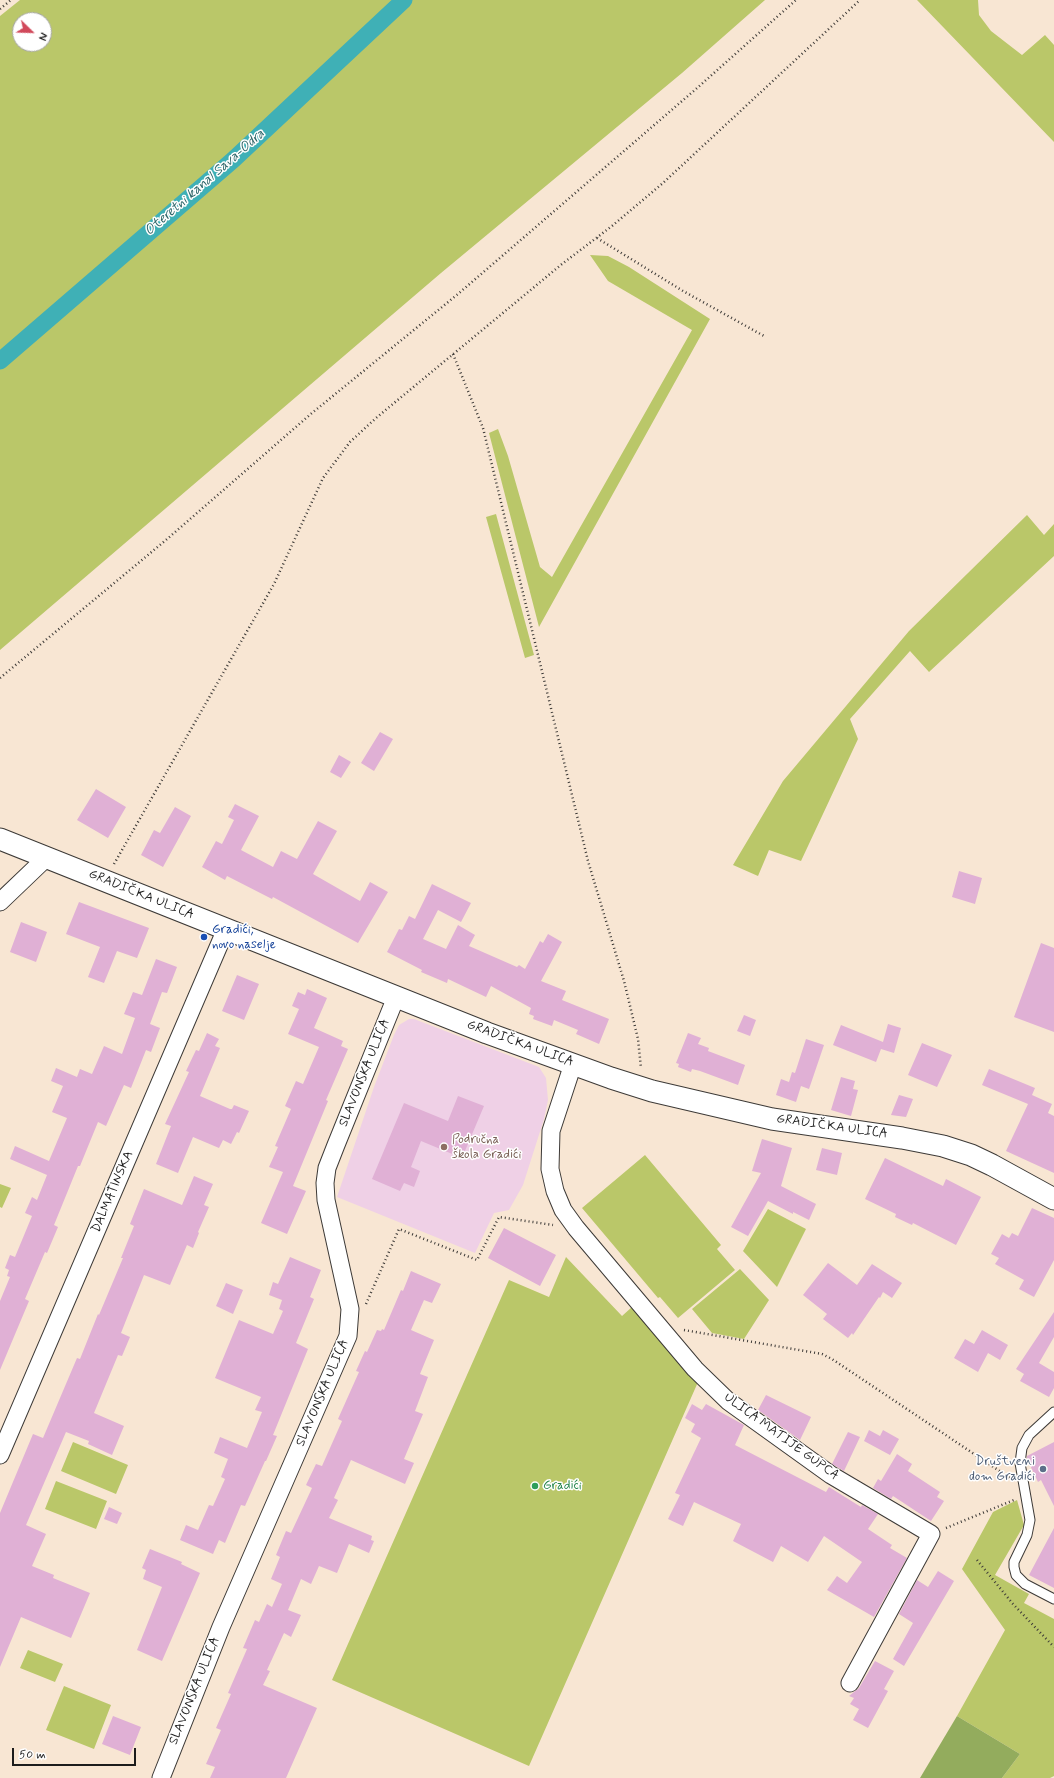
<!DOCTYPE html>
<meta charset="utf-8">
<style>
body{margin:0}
#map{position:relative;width:1054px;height:1778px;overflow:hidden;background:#f8e6d3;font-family:Mynerve,sans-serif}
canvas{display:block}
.north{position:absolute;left:12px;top:12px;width:40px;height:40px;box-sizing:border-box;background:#fff;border:1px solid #a4a4a4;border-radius:50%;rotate:113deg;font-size:11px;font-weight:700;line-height:16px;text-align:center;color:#1c1c1c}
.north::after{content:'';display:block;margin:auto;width:14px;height:18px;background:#d1495b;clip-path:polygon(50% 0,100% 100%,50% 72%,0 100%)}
.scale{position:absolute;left:12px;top:1748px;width:124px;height:18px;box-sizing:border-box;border:2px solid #1c1c1c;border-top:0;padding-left:5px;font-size:12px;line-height:14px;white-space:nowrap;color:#1c1c1c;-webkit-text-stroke:3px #fff;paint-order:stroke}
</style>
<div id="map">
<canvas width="1054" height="1778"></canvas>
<div class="north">N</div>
<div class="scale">50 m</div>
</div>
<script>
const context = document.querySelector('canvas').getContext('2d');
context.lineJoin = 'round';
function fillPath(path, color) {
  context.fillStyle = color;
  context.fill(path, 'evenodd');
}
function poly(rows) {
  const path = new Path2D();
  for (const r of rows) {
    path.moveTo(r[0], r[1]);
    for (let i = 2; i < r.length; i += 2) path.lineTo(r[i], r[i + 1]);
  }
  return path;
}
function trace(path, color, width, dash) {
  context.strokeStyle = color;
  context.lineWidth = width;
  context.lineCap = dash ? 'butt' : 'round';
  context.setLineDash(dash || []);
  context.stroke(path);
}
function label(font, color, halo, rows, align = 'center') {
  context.font = font + ' Mynerve,sans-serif';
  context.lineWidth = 3;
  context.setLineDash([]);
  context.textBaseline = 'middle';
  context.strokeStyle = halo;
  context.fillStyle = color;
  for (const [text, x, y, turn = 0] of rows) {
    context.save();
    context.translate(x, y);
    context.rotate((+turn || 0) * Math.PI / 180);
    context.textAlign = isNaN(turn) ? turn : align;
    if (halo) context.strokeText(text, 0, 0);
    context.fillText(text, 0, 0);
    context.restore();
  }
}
const built = poly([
 [409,1019,414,1019,539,1067,546,1078,548,1100,544,1119,523,1185,509,1210,494,1213,475,1253,337,1197,374,1087,394,1035,399,1025]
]);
const green = poly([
 [20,0,765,0,682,73,441,273,0,650,0,16],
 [20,20,44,20,44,44,20,44],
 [917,0,978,0,979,15,991,31,1022,55,1045,35,1054,45,1054,142],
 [590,255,608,256,629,267,710,319,539,627,489,433,498,429,508,456,540,567,552,577,692,330,608,281],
 [496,514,534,655,525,658,486,517],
 [1027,515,1044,535,1054,524,1054,556,929,672,910,651,850,719,858,739,801,861,769,850,758,876,733,865,783,781,909,631],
 [645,1155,721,1245,717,1249,735,1270,678,1318,660,1297,658,1298,582,1208],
 [0,1184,11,1188,2,1208,0,1207],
 [768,1209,806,1229,777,1287,743,1251],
 [566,1257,622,1316,632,1307,698,1382,529,1766,332,1680,509,1280,549,1297],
 [740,1269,769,1300,744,1339,712,1333,692,1309],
 [73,1442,128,1465,116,1494,61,1471],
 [56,1481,107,1501,96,1529,45,1509],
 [1017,1500,1024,1525,995,1575,1029,1594,1024,1603,1054,1619,1054,1776,1050,1778,1002,1778,1020,1754,957,1716,1005,1630,962,1569,993,1512],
 [28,1650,63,1664,55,1682,20,1668],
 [64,1686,111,1705,94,1749,46,1730]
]);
const forest = poly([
 [957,1716,1020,1754,1002,1778,920,1778]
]);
const canal = poly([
 [0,361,233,160,404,0]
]);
const building = poly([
 [380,732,393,739,374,771,361,763],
 [339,755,351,762,341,778,330,772],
 [96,789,126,807,108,838,77,820],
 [235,804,259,816,241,850,273,867,281,851,297,859,318,821,337,831,313,874,360,901,370,882,388,892,358,943,273,897,272,899,227,876,225,880,202,867,216,841,222,844,234,820,228,817],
 [175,807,191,816,163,867,141,855,154,830,160,833],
 [959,871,982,878,975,904,952,897],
 [432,884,471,903,461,922,438,910,423,939,446,949,458,925,475,935,469,946,517,967,519,965,525,969,540,941,543,943,548,934,562,942,541,981,566,991,562,1000,609,1019,599,1044,576,1034,578,1030,554,1020,552,1026,533,1019,534,1016,529,1014,531,1008,491,986,486,997,448,979,447,983,421,972,422,970,387,952,399,929,402,930,409,916,415,919],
 [79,902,149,928,137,958,117,951,104,983,88,977,100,947,66,934],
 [21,922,47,932,36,962,10,952],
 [1041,943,1054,948,1054,1032,1014,1017],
 [156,959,177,967,167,993,162,992,150,1024,160,1028,151,1052,146,1050,131,1088,124,1085,106,1126,98,1122,80,1166,78,1166,54,1225,58,1227,47,1253,45,1252,25,1299,29,1301,0,1370,0,1301,10,1277,7,1276,9,1270,5,1268,10,1255,15,1257,32,1216,25,1213,32,1197,37,1200,47,1175,10,1159,15,1146,49,1161,67,1118,52,1112,63,1086,51,1081,56,1068,77,1077,80,1069,92,1074,104,1046,122,1054,135,1018,124,1014,133,992,142,995],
 [237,975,259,984,244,1020,222,1011],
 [307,989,327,998,314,1028,343,1041,341,1046,348,1049,326,1100,328,1101,293,1186,306,1191,287,1234,261,1223,283,1172,269,1167,278,1147,275,1146,291,1109,285,1106,296,1081,303,1084,319,1047,288,1034,299,1009,292,1006,298,992,305,995],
 [744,1015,756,1020,750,1036,737,1031],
 [888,1024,901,1028,894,1053,881,1049,876,1062,833,1045,841,1025,883,1042],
 [207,1033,219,1039,215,1046,220,1048,200,1096,230,1109,232,1109,234,1105,249,1111,239,1133,237,1132,231,1144,223,1140,219,1148,193,1137,178,1173,156,1164,171,1126,165,1124,189,1072,186,1071,196,1050,199,1051],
 [688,1033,701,1038,698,1044,709,1048,708,1051,745,1065,738,1085,700,1071,692,1069,691,1072,678,1067,679,1064,676,1063],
 [806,1039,824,1045,809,1089,801,1086,796,1102,776,1095,781,1079,789,1082,792,1072,795,1073],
 [922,1043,952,1055,937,1087,908,1075],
 [989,1069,1035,1088,1032,1095,1052,1104,1048,1113,1054,1116,1054,1173,1006,1151,1028,1104,982,1085],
 [841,1077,855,1081,853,1089,858,1090,851,1116,831,1110],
 [899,1095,913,1099,906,1117,891,1115],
 [458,1096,484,1106,462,1158,421,1141,411,1167,420,1171,414,1187,404,1183,400,1191,372,1179,404,1103,448,1121],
 [762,1139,792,1148,781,1186,816,1204,809,1220,793,1212,793,1214,768,1201,748,1236,731,1227,761,1173,752,1171],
 [822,1148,842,1153,837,1175,816,1170],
 [885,1158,943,1186,946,1179,981,1197,956,1245,913,1223,912,1225,895,1217,896,1214,865,1199],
 [194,1176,213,1184,204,1205,209,1207,198,1232,199,1233,193,1248,187,1245,170,1285,144,1275,121,1333,130,1337,122,1356,118,1355,94,1413,124,1426,112,1455,88,1444,89,1441,66,1432,26,1525,46,1534,32,1566,54,1575,53,1578,90,1593,71,1638,21,1617,0,1667,0,1513,33,1434,43,1438,77,1358,80,1359,98,1314,99,1315,123,1258,121,1258,134,1226,130,1224,144,1189,182,1205],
 [1032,1208,1054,1218,1054,1260,1034,1297,1019,1289,1024,1280,995,1264,999,1258,991,1254,1002,1234,1009,1238,1012,1233,1018,1236],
 [504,1228,556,1255,540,1286,488,1258],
 [290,1257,321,1270,310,1297,314,1299,296,1343,308,1349,273,1435,277,1436,266,1461,265,1461,245,1506,241,1505,225,1543,219,1540,213,1554,180,1540,186,1525,198,1530,209,1505,213,1506,225,1479,221,1477,228,1459,214,1453,220,1437,247,1448,262,1412,255,1410,261,1397,215,1378,239,1320,273,1334,283,1311,279,1309,282,1300,269,1295,273,1282,278,1284],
 [828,1263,857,1285,872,1264,902,1283,892,1298,883,1292,880,1298,879,1297,853,1335,852,1333,848,1338,823,1319,827,1314,803,1295],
 [411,1271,441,1284,432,1303,424,1300,411,1330,434,1340,420,1374,428,1377,415,1411,423,1414,404,1459,414,1463,405,1484,351,1460,334,1498,338,1500,329,1518,372,1536,371,1540,374,1541,369,1553,349,1544,337,1573,319,1566,311,1584,301,1579,288,1610,301,1615,291,1637,284,1633,267,1670,270,1671,263,1685,317,1708,286,1778,210,1778,215,1767,206,1764,221,1730,216,1728,231,1694,228,1693,247,1649,243,1648,255,1620,259,1622,267,1604,272,1607,282,1584,271,1579,280,1557,276,1555,286,1531,291,1533,312,1488,306,1485,316,1464,322,1466,342,1421,338,1419,359,1372,356,1371,365,1351,367,1352,377,1330,381,1331,382,1329,384,1330,401,1290,403,1291],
 [226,1283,243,1290,233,1314,216,1306],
 [1054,1312,1054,1337,1039,1363,1054,1372,1054,1388,1049,1397,1020,1381,1024,1374,1016,1369],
 [982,1330,1008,1345,1000,1360,988,1353,978,1372,954,1358,965,1339,974,1344],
 [766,1395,811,1417,800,1440,758,1410],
 [692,1404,702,1410,706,1404,744,1425,735,1445,826,1492,829,1487,861,1507,862,1505,878,1514,868,1529,892,1545,890,1548,907,1558,874,1617,827,1590,837,1576,847,1583,862,1562,824,1536,808,1562,781,1546,773,1562,733,1541,741,1524,694,1502,683,1526,668,1519,680,1495,675,1493,701,1438,691,1432,695,1424,685,1418],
 [869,1430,880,1436,883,1430,899,1439,890,1455,864,1441],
 [848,1432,860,1437,844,1471,832,1464],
 [1054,1442,1054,1506,1041,1480,1038,1482,1027,1459,1027,1456],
 [897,1454,912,1464,908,1471,940,1492,937,1497,944,1501,931,1521,893,1496,891,1499,873,1488,878,1479,881,1481],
 [109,1507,122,1513,117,1524,104,1519],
 [1054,1528,1054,1588,1029,1575],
 [150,1549,182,1562,181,1564,200,1573,162,1661,137,1650,162,1587,143,1579,146,1570,142,1568],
 [938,1571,954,1581,904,1666,893,1659,913,1623,899,1614,917,1580,928,1587],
 [875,1661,894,1671,884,1689,888,1691,868,1728,853,1720,859,1709,850,1704,854,1698,849,1696,859,1688],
 [113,1716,141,1727,130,1755,102,1744]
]);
const path = poly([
 [0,9,11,0],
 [597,238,683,291,764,336],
 [453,354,483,428,588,861,624,981,638,1039,641,1068],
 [0,678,166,540,312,413,458,294,696,89,796,0],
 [114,864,274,584,323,478,350,442,376,418,562,264,612,226,663,183,860,0],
 [366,1304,399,1229,477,1260,499,1217,553,1225],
 [684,1330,822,1354,832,1359,1010,1478],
 [946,1528,1014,1500],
 [977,1560,1013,1604,1054,1647]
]);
const service = poly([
 [1054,1412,1029,1435,1022,1448,1020,1463,1030,1520,1027,1535,1014,1562,1014,1567,1016,1575,1025,1584,1054,1599]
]);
const minor = poly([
 [0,902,46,858],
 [573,1064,551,1131,550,1169,555,1191,563,1210,576,1228,695,1369,728,1401,831,1475,931,1534,850,1683],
 [0,1455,226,929],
 [161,1778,221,1627,348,1336,350,1309,326,1200,325,1183,327,1168,336,1145,396,997]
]);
const tertiary = poly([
 [0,839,487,1033,611,1078,652,1091,772,1119,902,1138,943,1146,971,1155,992,1165,1054,1199]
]);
const markers = [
 [204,937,4,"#1a4fb4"],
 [444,1147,4,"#8d6e63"],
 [1043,1469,4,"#5c6f8a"],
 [535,1486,4,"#2e9e5b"]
];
const streetNames = [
 ["GRADIČKA ULICA",141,895,22],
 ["GRADIČKA ULICA",520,1044,20],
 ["SLAVONSKA ULICA",365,1073,-68],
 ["GRADIČKA ULICA",832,1127,8],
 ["DALMATINSKA",113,1192,-67],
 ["SLAVONSKA ULICA",323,1393,-67],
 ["ULICA MATIJE GUPCA",781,1437,36],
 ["SLAVONSKA ULICA",195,1691,-68]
];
const transitNames = [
 ["Gradići,",212,930],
 ["novo naselje",212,945]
];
const educationNames = [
 ["Područna",452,1140],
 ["škola Gradići",452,1155]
];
const serviceNames = [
 ["Društveni",1035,1462],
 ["dom Gradići",1035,1477]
];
const leisureNames = [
 ["Gradići",543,1486]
];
const waterNames = [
 ["Oteretni kanal Sava-Odra",205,183,-41]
];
fillPath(built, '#efd0e6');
fillPath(green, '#bac769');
fillPath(forest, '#93ac5d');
trace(canal, '#3fb0b6', 17);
fillPath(building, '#e0b0d5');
trace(service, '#3d3a37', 11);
trace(minor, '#3d3a37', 19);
trace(tertiary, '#3d3a37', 23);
trace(path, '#3d3a37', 2.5, [1, 3]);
trace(service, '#fff', 9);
trace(minor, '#fff', 17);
trace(tertiary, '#fff', 21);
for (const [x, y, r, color] of markers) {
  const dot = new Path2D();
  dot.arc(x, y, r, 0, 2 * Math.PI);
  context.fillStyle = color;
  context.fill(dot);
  trace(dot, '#fff', 1.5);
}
label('13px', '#1c1c1c', '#fff', streetNames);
label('13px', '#164399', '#fff', transitNames, 'left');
label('13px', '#785e54', '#fff', educationNames, 'left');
label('13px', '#4e5e75', '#fff', serviceNames, 'right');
label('13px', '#27864d', '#fff', leisureNames, 'left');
label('italic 14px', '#2e6669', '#fff', waterNames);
</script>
